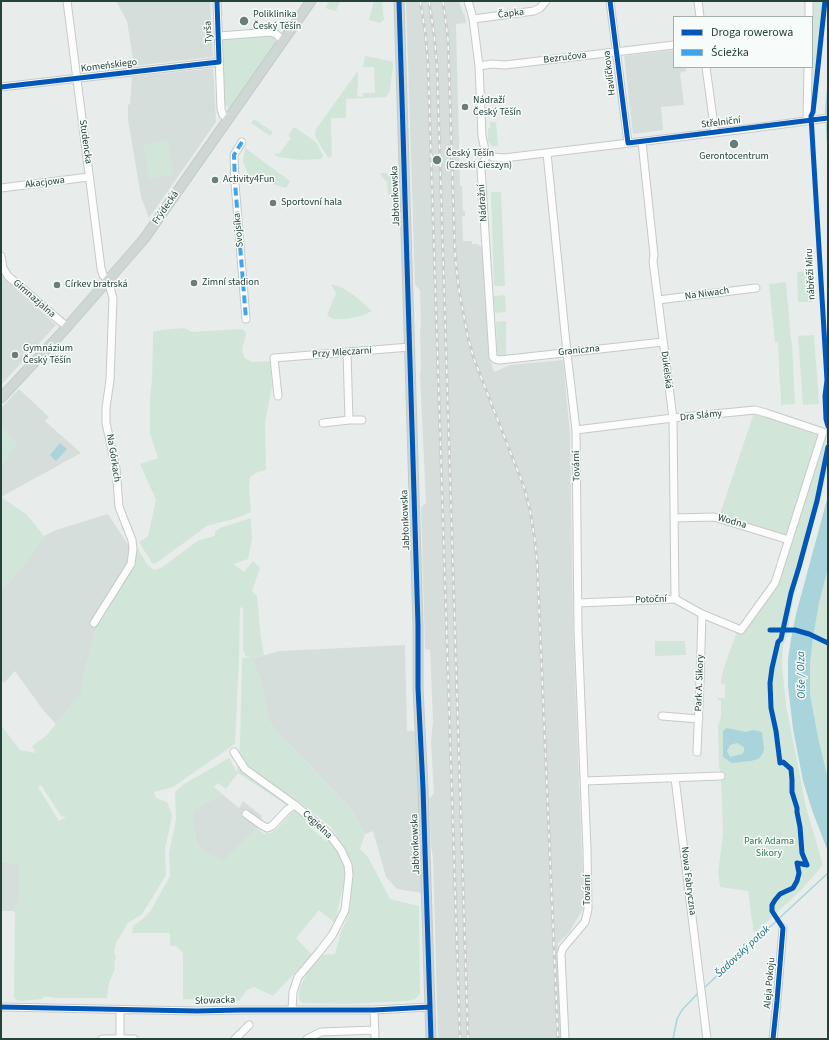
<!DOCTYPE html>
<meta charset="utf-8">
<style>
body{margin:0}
#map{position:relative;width:829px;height:1040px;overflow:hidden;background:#e8edeb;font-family:"Source Sans 3",sans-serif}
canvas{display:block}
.frame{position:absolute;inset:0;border:2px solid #24423a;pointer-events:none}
.legend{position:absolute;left:673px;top:16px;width:140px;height:52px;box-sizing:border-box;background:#f7fbf9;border:1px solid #a3b1ad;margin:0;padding:5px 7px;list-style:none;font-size:12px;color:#24423a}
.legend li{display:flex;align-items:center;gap:8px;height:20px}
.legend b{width:20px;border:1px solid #a3b1ad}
</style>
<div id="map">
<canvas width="829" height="1040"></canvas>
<div class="frame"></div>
<ul class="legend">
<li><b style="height:5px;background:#0057b8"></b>Droga rowerowa</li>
<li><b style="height:5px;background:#3ea4ec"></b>Ścieżka</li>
</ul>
</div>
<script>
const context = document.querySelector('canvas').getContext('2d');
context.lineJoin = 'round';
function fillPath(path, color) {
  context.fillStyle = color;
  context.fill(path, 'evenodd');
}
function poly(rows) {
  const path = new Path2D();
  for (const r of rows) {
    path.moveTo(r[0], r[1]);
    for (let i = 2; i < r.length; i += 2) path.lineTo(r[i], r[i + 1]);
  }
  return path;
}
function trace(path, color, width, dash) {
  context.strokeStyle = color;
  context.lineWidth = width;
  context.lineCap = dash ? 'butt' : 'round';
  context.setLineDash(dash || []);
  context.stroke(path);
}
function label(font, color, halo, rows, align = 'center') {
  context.font = font + ' "Source Sans 3",sans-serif';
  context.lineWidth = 3;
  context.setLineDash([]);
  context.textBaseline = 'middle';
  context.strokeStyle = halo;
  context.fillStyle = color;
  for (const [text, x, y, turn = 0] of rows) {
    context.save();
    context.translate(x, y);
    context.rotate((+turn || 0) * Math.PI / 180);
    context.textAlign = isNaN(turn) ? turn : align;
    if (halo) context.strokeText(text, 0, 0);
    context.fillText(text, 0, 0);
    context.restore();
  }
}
const built = poly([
 [116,1,210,1,213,56,212,57,134,66,127,21],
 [406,1,459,1,463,13,465,15,466,23,456,24,460,186,462,186,463,211,465,211,465,216,462,216,463,241,472,241,472,244,478,244,483,249,489,357,494,372,510,365,563,360,570,435,573,627,584,907,569,933,558,943,562,1039,438,1039,433,858,431,846,429,799,434,793,431,742,433,721,430,650,425,649,421,507,426,503,420,373,421,372,420,330,421,327,420,290,415,285],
 [674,50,674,67,686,67,686,71,680,73,684,105,661,107,663,130,633,134,624,56],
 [213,68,214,81,216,122,149,218,141,197,128,120,128,105,130,104,132,77],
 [1,276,56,325,1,385],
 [19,389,49,417,45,421,81,453,1,497,1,408],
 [108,514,136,557,96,630,83,680,82,693,56,724,43,710,15,671,4,683,1,679,1,591,31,555,44,536,56,530],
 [405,645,407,731,416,731,422,893,397,889,386,877,373,831,365,834,351,809,271,725,268,718,260,679,254,664,254,658,280,651],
 [222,794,239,808,243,801,262,816,257,828,223,862,206,853,196,842,193,825,193,810],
 [1,861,20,864,19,902,12,911,2,911,1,913]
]);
const green = poly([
 [330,1,340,1,336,11,325,8],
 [374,1,382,1,384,20,380,23,369,20],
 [811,1,827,1,815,113,809,113,810,67,812,67,812,17],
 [271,35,275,37,276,44,233,107,228,108,224,104,221,39],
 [365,56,391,61,393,63,393,70,392,73,390,91,386,97,346,99,346,118,331,118,332,156,329,158,327,156,316,138,315,134,316,129,357,72,358,73,358,83,357,96,363,97,363,93,375,93,374,67,363,67],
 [254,119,273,132,270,136,251,123],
 [490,122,496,122,498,145,497,146,493,146,488,142,488,128,490,128],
 [293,128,296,128,316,142,322,153,323,156,321,159,301,160,278,157,275,155,275,153,279,154,291,138,289,136,289,134],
 [168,140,173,175,149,179,144,144],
 [245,148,290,181,286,188,249,177,243,161],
 [380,173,387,173,388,175,392,175,393,194,391,196,388,194,387,182,382,177],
 [491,192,501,192,505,286,494,286],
 [812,271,813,302,798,302,797,272],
 [786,282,791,341,792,342,795,404,781,405,778,342,775,342,769,284],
 [331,284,341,287,355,296,372,311,362,316,345,319,333,319,327,315,333,300,336,294],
 [505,295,506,312,495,313,494,296],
 [506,321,506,355,497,356,496,322],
 [184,328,192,332,242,329,245,331,246,335,242,349,244,357,246,359,253,362,270,361,272,386,265,423,266,470,258,472,250,477,249,486,251,512,237,518,210,525,207,526,155,564,152,563,139,542,148,536,156,500,140,464,158,458,150,433,150,399,152,379,153,344,153,332,161,330],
 [814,335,819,404,803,405,798,336],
 [754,413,820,436,786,536,720,514],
 [1,427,18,443,7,454,9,457,1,465],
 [824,436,828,438,828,471,796,585,787,635,783,646,782,665,786,705,806,807,823,865,801,890,754,934,748,891,720,887,718,872,723,834,721,776,719,767,718,726,721,717,721,701,718,700,718,698,725,698,725,684,721,684,721,678,725,664,737,632,744,634,747,624,777,585],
 [1,497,26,514,44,536,31,555,1,591],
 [251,518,252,539,248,559,233,564,244,572,253,561,260,568,252,591,257,596,261,639,262,642,264,655,254,658,254,664,260,679,268,718,271,725,351,809,365,834,360,849,368,857,390,899,419,906,420,994,415,999,407,1001,345,1004,302,1003,299,999,299,993,301,985,308,972,323,955,335,954,341,932,346,921,351,899,352,883,351,867,342,891,335,923,319,910,296,938,312,955,273,996,254,987,247,990,239,1001,183,999,183,953,176,946,170,946,170,933,132,933,133,926,144,918,151,910,170,876,169,853,176,820,175,792,184,784,229,758,237,772,240,746,242,658,251,657,246,656,243,651,243,608,240,607,239,657,235,744,173,787,154,792,156,798,167,802,172,815,170,827,165,848,166,875,146,908,141,915,128,923,116,943,114,952,116,957,114,964,115,969,109,983,107,998,53,998,53,997,43,997,43,999,20,1001,16,1000,14,997,15,912,12,911,19,902,20,864,1,861,1,725,20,750,36,753,32,746,46,736,81,693,83,680,96,630,136,557,135,544,147,564,154,570,161,568,199,540,215,536,215,531,220,528],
 [238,773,288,806,298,801,331,827,337,837,326,841,306,824,304,818,295,811,290,814,278,828,271,833,264,834,257,828,223,861,206,853,196,842,193,825,193,810,222,794,214,787,218,783,226,789],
 [41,785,61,816,66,817,59,821,38,787],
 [828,569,828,779,818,737,810,694,810,664,813,638,819,603],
 [655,641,685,641,686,655,655,656]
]);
const water = poly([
 [828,75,828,164,825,110],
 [60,443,67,449,56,461,50,455],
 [828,496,828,569,819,603,813,638,810,664,810,694,818,737,828,779,828,852,812,810,803,781,793,729,788,686,788,659,791,639,796,614],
 [727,728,746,732,753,730,762,732,764,749,763,753,761,756,758,759,751,761,732,763,723,757,723,731],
 [737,743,744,747,744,752,742,754,730,757,727,751,730,745]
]);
const stream = poly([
 [704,988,828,873],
 [673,1039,677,1019,682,1010,698,993]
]);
const minor = poly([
 [67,1,101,268,103,275,108,281,113,298,110,380,106,408,106,423,116,468,119,507,132,540,133,549,131,564,94,623],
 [217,1,221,109,223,115,229,119],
 [468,1,471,11,473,19,479,66,482,136,485,150,487,154,481,169,493,357,495,359,500,360,663,342],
 [610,1,628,143],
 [698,1,700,17],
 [809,1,809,17],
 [473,19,534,11,540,8,546,1],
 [219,36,271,32,276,34,283,41],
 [479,66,492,64,505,65,674,45],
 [706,67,715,133],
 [1,87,219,62],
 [807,121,808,67],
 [242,142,234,155,235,183,246,319],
 [642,142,654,255,653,261,673,418,675,599],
 [547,153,567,353,576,430,578,631,587,850,588,909,585,922,563,948,561,954,565,1039],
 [487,154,493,157,504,158,746,129,828,118],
 [1,188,89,177],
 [1,256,3,268,8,276,67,327],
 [658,300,756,288],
 [347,352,349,420],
 [278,396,274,358,410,347],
 [323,423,349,420,362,420],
 [576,430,673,418,755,410,766,413,823,432,775,583,741,630,702,614,675,599,578,603],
 [674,518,714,517,789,540],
 [662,716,699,719],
 [234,752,245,769,295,805,329,834,341,850,348,865,349,875,345,910,333,934,320,951,298,977,293,992,292,1010],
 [697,752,700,681,702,614],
 [675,778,707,1039],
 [585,781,721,776],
 [246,814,260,824,267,828,272,826,287,810,295,805],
 [1,1007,197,1011,240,1010,374,1010,430,1007],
 [120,1010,120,1039],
 [374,1010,375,1039],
 [102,1039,134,1039],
 [235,1039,249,1025],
 [307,1039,321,1032,375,1030],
 [773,1039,777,1001,783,928]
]);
const major = poly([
 [399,1,418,625,418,688,423,788,431,1039],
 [1,398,67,327,144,239,311,1]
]);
const rail = poly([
 [420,1,425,30,428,64,460,1039],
 [429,1,434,34,437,66,468,1039],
 [443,1,448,39,455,255,459,290,468,338,474,359,524,487,530,510,535,541,537,561,558,1039]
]);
const quiet = poly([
 [242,142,234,155,235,183,246,319],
 [120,1038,120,1039]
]);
const cycleway = poly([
 [399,1,418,625,418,688,423,788,431,1039],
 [610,1,628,143,828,118],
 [825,1,816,85,813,112,811,116,827,380,825,396,826,419,828,426],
 [1,87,219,62,217,1],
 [770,630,795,630,809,634,828,643],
 [807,865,802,853,800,827,797,812,797,808,792,792,792,780,791,769,783,762,780,763,776,731,771,708,770,683,772,668,778,642,781,639,791,593,799,567,817,501,828,447],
 [1,1007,197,1011,240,1010,374,1010,430,1007],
 [773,1039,777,1001,783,928,772,911,772,905,775,900,780,894,793,888,797,881,799,873,797,863,807,865]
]);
const markers = [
 [244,21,5,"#697e78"],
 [465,107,4,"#697e78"],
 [734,144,5,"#697e78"],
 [437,160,5,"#697e78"],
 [215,180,4,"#697e78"],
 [273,203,4,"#697e78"],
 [194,283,4,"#697e78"],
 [57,285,4,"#697e78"],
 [15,355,4,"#697e78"]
];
const streetNames = [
 ["Čapka",511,14,-7],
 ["Tyrša",209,32,-93],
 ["Bezručova",565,58,-7],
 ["Komeńskiego",109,66,-7],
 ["Havlíčkova",610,73,-97],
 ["Střelniční",721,123,-7],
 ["Studencka",85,142,82],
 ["Akacjowa",45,183,-7],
 ["Jabłonkowska",396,196,-92],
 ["Nádražní",483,203,-94],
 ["Frýdecká",166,208,-55],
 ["Svojsíka",239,230,-95],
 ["nábřeží Míru",811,274,-93],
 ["Na Niwach",707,294,-8],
 ["Gimnazjalna",34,299,41],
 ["Graniczna",579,351,-6],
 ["Przy Mleczarni",342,353,-4],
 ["Dukelská",666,370,83],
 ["Dra Slámy",701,416,-6],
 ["Na Górkach",113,458,81],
 ["Tovární",577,466,-91],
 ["Jabłonkowska",406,520,-92],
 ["Wodna",732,522,16],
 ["Potoční",651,600,-2],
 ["Park A. Sikory",700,683,-88],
 ["Cegielna",317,825,43],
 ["Jabłonkowska",416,844,-92],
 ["Nowa Fabryczna",688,881,83],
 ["Tovární",588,890,-90],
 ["Aleja Pokoju",770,983,-85],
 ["Słowacka",215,1001,-2]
];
const poiNames = [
 ["Poliklinika",253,15],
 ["Český Těšín",253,27],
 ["Nádraží",473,101],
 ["Český Těšín",473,113],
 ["Český Těšín",446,154],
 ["(Czeski Cieszyn)",446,166],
 ["Gerontocentrum",734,157,"center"],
 ["Activity4Fun",223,180],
 ["Sportovní hala",281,203],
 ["Zimní stadion",202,283],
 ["Církev bratrská",65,285],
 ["Gymnázium",23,349],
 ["Český Těšín",23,361]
];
const parkNames = [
 ["Park Adama",769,842],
 ["Sikory",769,854]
];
const waterNames = [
 ["Olše / Olza",802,675,-91],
 ["Šadovský potok",743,952,-43]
];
fillPath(built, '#d6dedb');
fillPath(green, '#d1e6d8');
fillPath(water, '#a9d4db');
trace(stream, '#a9d4db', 1.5);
trace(minor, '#c5cac8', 9);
trace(major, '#c3ccc9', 11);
trace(minor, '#fcfcfc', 7);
trace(major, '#cfd7d5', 9);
trace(rail, '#c9cdcc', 3);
trace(rail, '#f7fbf9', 1.5, [4.5]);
trace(quiet, '#3ea4ec', 4, [8, 4]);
trace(cycleway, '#0057b8', 5);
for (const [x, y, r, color] of markers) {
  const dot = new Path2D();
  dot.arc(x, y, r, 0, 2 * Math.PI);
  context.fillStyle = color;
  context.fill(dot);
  trace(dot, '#f7fbf9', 1.5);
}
label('10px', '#24423a', '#f7fbf9', streetNames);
label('10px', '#24423a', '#f7fbf9', poiNames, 'left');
label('10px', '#2d7a4b', '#f7fbf9', parkNames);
label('italic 11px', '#1c6f80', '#f7fbf9', waterNames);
</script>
